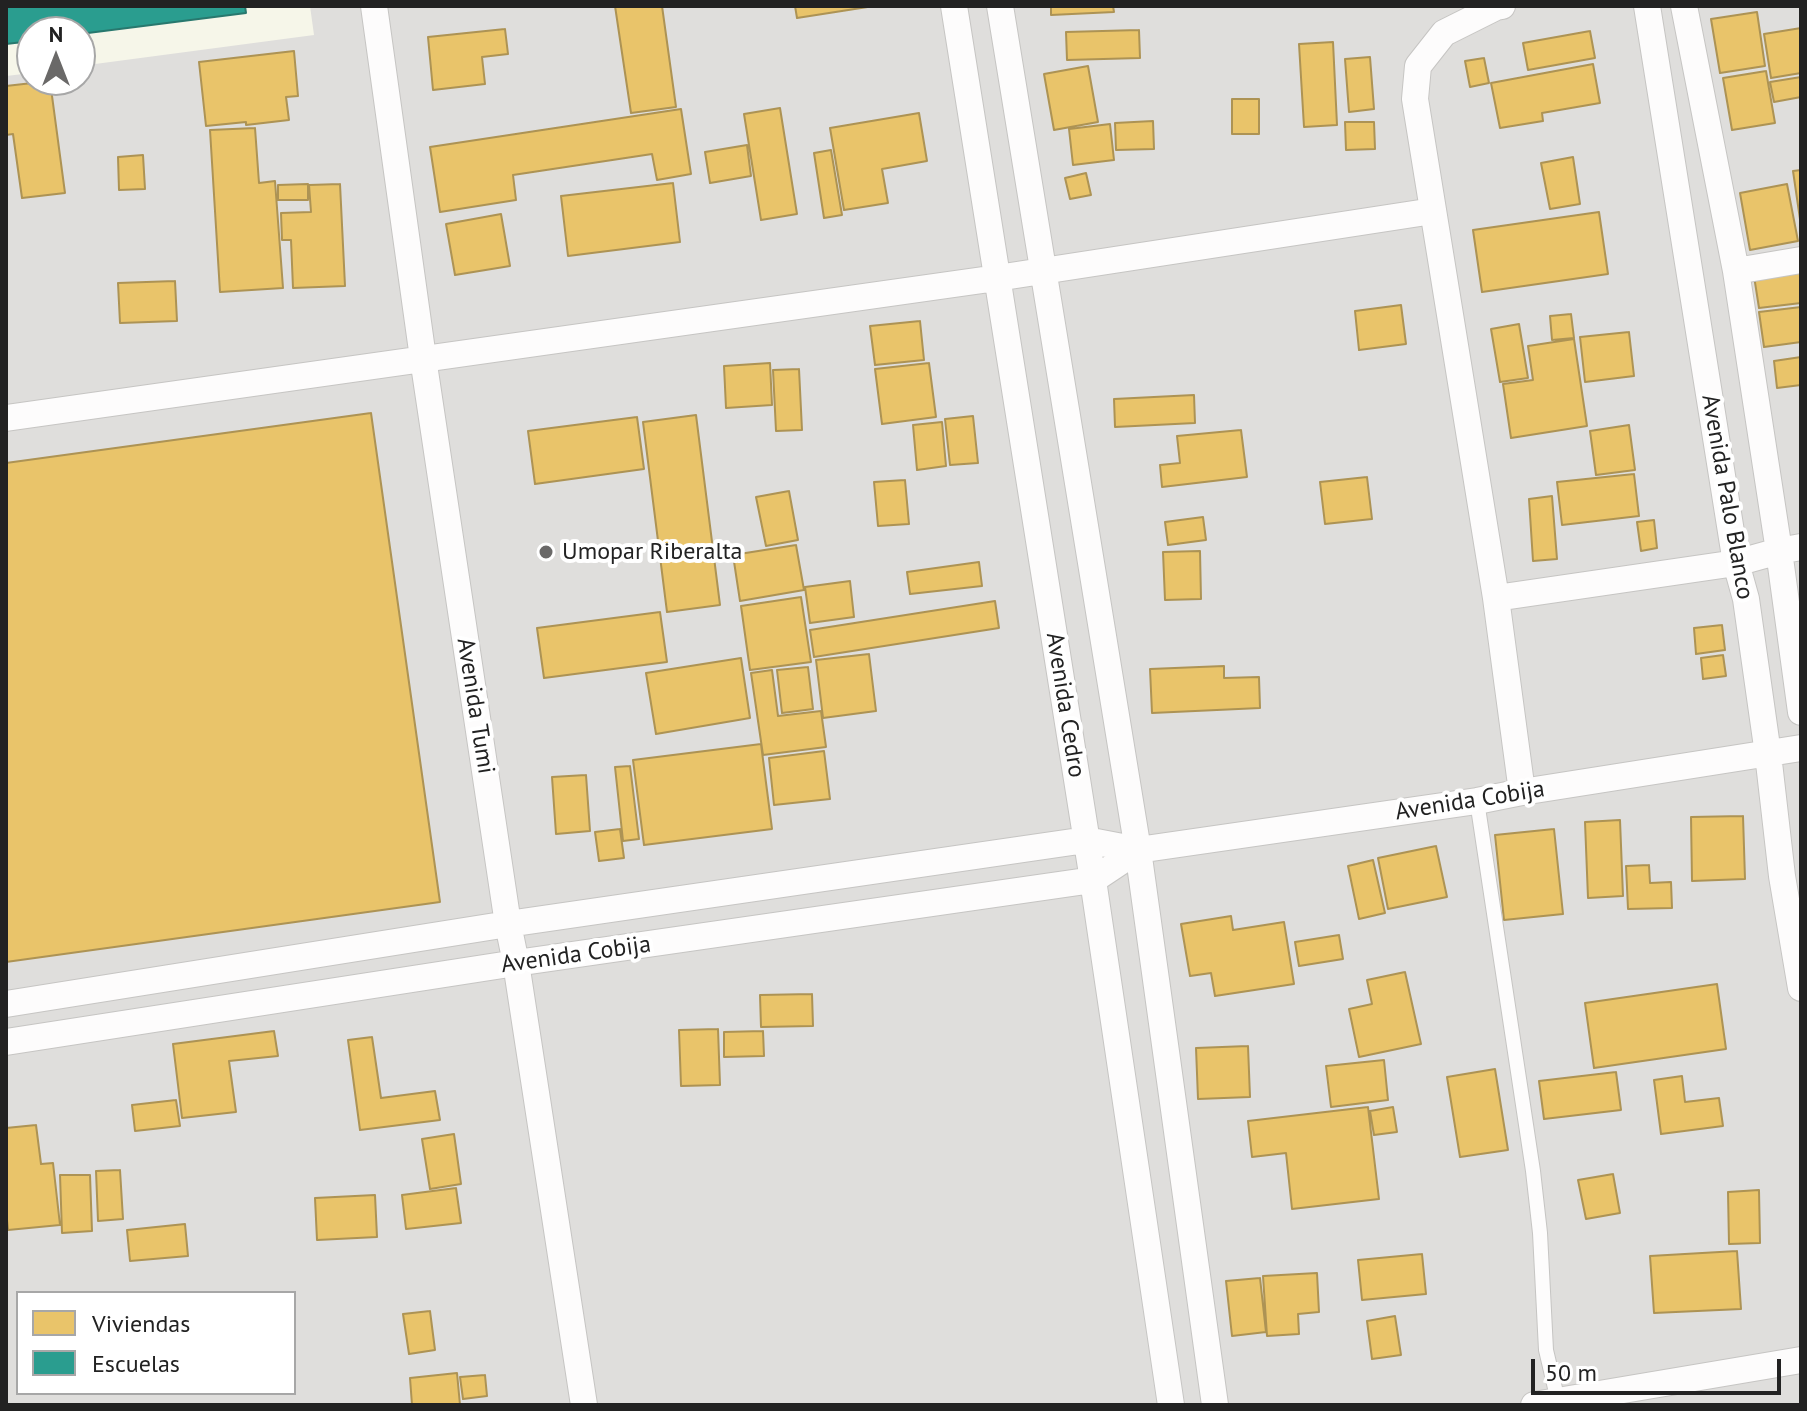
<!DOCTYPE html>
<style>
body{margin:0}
#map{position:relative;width:1807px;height:1411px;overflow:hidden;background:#f0eeeb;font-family:"PT Sans",sans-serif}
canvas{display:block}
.frame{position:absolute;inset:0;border:8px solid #222;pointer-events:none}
.legend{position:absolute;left:16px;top:1291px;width:280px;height:104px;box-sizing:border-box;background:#fff;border:2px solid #a7a7a7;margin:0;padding:10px 14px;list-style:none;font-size:24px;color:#222}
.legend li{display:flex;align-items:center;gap:16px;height:40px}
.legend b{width:40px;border:2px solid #a7a7a7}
.north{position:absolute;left:16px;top:16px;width:80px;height:80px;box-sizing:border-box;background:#fff;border:2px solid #a7a7a7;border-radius:50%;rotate:0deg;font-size:22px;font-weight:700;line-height:32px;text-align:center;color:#222}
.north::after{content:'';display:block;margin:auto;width:28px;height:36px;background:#6a6968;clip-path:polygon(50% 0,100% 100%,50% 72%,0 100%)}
.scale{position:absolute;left:1531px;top:1359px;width:250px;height:36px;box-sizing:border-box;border:4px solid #222;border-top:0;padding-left:10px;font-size:24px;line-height:28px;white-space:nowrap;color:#222;-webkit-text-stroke:6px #fff;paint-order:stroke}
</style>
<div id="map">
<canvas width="1807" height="1411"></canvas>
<div class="frame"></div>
<ul class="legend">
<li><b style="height:22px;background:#e9c46a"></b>Viviendas</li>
<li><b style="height:22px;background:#2a9d8f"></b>Escuelas</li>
</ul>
<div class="north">N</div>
<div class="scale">50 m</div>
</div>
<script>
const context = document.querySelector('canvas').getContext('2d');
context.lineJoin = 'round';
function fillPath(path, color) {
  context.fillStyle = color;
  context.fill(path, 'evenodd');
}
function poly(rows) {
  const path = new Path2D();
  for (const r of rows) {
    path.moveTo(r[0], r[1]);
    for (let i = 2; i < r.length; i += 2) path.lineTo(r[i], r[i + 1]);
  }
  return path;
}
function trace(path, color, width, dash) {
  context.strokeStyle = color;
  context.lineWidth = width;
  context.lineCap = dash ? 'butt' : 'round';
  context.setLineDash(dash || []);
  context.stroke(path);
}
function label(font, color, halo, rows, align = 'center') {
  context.font = font + ' "PT Sans",sans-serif';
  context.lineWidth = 8;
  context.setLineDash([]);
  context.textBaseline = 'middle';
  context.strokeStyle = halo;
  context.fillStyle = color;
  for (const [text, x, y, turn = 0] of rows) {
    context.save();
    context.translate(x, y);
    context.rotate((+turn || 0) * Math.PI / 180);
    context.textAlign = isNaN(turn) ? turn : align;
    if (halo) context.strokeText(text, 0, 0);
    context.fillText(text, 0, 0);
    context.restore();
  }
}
const residential = poly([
 [6,6,1801,6,1801,1405,6,1405],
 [32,32,80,32,80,80,32,80],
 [18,1293,294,1293,294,1393,18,1393]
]);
const education = poly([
 [6,6,310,6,314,35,80,66,80,32,32,32,32,73,6,76]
]);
const homes = poly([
 [615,6,662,6,676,107,631,113,615,6],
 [795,6,874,6,797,18,795,6],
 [1051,6,1113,6,1114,12,1051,15,1051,6],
 [1757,12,1765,66,1720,73,1711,19,1757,12],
 [1801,28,1801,73,1771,78,1764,34,1801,28],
 [505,29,508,54,482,57,485,84,433,90,428,37,505,29],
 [1139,30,1140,58,1067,60,1066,32,1139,30],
 [1590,31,1595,58,1528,70,1523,43,1590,31],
 [1333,42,1337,125,1304,127,1299,44,1333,42],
 [294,51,298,96,286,97,289,120,246,125,246,122,206,126,199,62,294,51],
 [1370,57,1374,109,1349,112,1345,59,1370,57],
 [1484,58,1489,83,1470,87,1465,61,1484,58],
 [1593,64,1600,103,1542,113,1543,121,1500,128,1491,83,1593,64],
 [1088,66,1098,122,1054,130,1044,74,1088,66],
 [1766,71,1775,123,1732,130,1723,78,1766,71],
 [1801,77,1801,97,1774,102,1770,82,1801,77],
 [50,81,65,193,22,198,13,134,6,135,6,86,50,81],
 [1232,99,1259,99,1259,134,1232,134,1232,99],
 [780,108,797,214,761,220,744,114,780,108],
 [681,109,691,174,657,180,652,154,513,175,516,200,440,212,430,147,681,109],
 [919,113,927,161,882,169,888,203,844,210,830,128,919,113],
 [1153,121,1154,149,1116,150,1115,123,1153,121],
 [1345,122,1374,122,1375,149,1346,150,1345,122],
 [1110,124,1114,160,1073,165,1069,129,1110,124],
 [255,128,259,183,275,181,283,288,220,292,210,130,255,128],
 [747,145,751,176,710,183,705,152,747,145],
 [831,150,842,215,824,218,814,153,831,150],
 [143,155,145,189,119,190,118,157,143,155],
 [1573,157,1580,204,1550,209,1541,163,1573,157],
 [1801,170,1801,226,1793,171,1801,170],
 [1086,173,1091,195,1070,199,1065,178,1086,173],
 [673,183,680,242,568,256,561,196,673,183],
 [308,184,308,200,278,200,278,185,308,184],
 [340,184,345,286,293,288,291,240,282,240,281,213,311,212,309,185,340,184],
 [1787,184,1798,241,1750,250,1740,193,1787,184],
 [1599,212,1608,274,1482,292,1473,230,1599,212],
 [501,214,510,266,455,275,446,224,501,214],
 [1801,271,1801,303,1759,308,1754,276,1801,271],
 [175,281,177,321,120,323,118,283,175,281],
 [1401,305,1406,344,1359,350,1355,311,1401,305],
 [1801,307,1801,342,1764,347,1759,312,1801,307],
 [1571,314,1574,338,1552,340,1550,316,1571,314],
 [920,321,924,360,875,365,870,326,920,321],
 [1519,324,1528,378,1500,382,1491,329,1519,324],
 [1629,332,1634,376,1585,382,1580,337,1629,332],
 [1574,339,1587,426,1511,438,1503,384,1533,380,1528,346,1574,339],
 [1801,357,1801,385,1777,388,1774,361,1801,357],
 [770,363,772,405,726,408,724,366,770,363],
 [929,363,936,417,882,424,875,369,929,363],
 [799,369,802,430,776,431,773,370,799,369],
 [1194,395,1195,423,1115,427,1114,399,1194,395],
 [371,413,440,902,6,962,6,463,371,413],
 [696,415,720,605,667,612,643,422,696,415],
 [973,416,978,463,950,465,945,419,973,416],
 [637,417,644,469,535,484,528,431,637,417],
 [942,422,946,466,917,470,913,425,942,422],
 [1629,425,1635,470,1596,475,1590,431,1629,425],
 [1241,430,1247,477,1162,487,1160,465,1180,463,1177,436,1241,430],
 [1634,474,1639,516,1562,525,1557,482,1634,474],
 [1367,477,1372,519,1325,524,1320,482,1367,477],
 [905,480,909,524,878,526,874,482,905,480],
 [789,491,798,540,766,546,756,497,789,491],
 [1552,496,1557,559,1533,561,1529,499,1552,496],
 [1203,517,1206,540,1168,545,1165,522,1203,517],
 [1654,520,1657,548,1641,551,1637,522,1654,520],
 [796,545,804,590,740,601,733,555,796,545],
 [1200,551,1201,599,1165,600,1163,552,1200,551],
 [979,562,982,586,910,594,907,572,979,562],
 [850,581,854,617,810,623,805,587,850,581],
 [801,597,811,662,750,670,741,606,801,597],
 [995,601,999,628,814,657,810,630,995,601],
 [660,612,667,662,544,678,537,628,660,612],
 [1722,625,1725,650,1696,654,1694,628,1722,625],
 [869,654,876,711,823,718,816,660,869,654],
 [1723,655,1726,676,1703,679,1701,658,1723,655],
 [741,658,750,718,656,734,646,673,741,658],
 [1224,666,1224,678,1259,677,1260,708,1152,713,1150,669,1224,666],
 [808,667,813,709,782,713,777,670,808,667],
 [772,670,778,716,821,711,826,747,763,755,751,673,772,670],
 [761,744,772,829,644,845,633,760,761,744],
 [824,751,830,799,774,805,769,758,824,751],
 [630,766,639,839,623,841,615,767,630,766],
 [586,775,590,831,556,834,552,777,586,775],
 [1743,816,1745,879,1692,881,1691,817,1743,816],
 [1620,820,1623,896,1588,898,1585,822,1620,820],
 [620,829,624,858,599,861,595,832,620,829],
 [1554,829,1563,914,1504,920,1495,835,1554,829],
 [1436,846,1447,897,1388,909,1378,858,1436,846],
 [1373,860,1385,913,1359,919,1348,866,1373,860],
 [1649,865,1650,883,1671,882,1672,908,1628,909,1626,866,1649,865],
 [1231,916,1233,930,1284,922,1294,984,1215,996,1211,973,1190,976,1181,924,1231,916],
 [1339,935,1343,959,1299,966,1295,942,1339,935],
 [1405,972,1421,1044,1359,1057,1349,1009,1372,1004,1367,980,1405,972],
 [1717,984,1726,1049,1594,1068,1585,1003,1717,984],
 [812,994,813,1026,761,1027,760,995,812,994],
 [718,1029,720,1085,681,1086,679,1030,718,1029],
 [274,1031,278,1056,229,1061,236,1112,182,1118,173,1044,274,1031],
 [763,1031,764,1056,724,1057,724,1032,763,1031],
 [372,1037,381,1098,435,1091,440,1120,360,1130,348,1040,372,1037],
 [1248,1046,1250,1097,1198,1099,1196,1048,1248,1046],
 [1384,1060,1388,1100,1331,1107,1326,1066,1384,1060],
 [1495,1069,1508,1150,1460,1157,1447,1077,1495,1069],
 [1616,1072,1621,1110,1544,1119,1539,1081,1616,1072],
 [1682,1076,1685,1102,1719,1098,1723,1126,1661,1134,1654,1080,1682,1076],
 [176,1100,180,1126,135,1131,132,1105,176,1100],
 [1368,1107,1379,1199,1292,1209,1286,1153,1252,1157,1248,1121,1368,1107],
 [1393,1107,1397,1132,1374,1135,1370,1111,1393,1107],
 [36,1125,41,1164,53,1163,60,1225,8,1230,6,1209,6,1128,36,1125],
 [454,1134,461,1184,430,1189,422,1139,454,1134],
 [120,1170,123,1219,98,1221,96,1171,120,1170],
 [1613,1174,1620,1213,1586,1219,1578,1180,1613,1174],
 [60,1175,90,1175,92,1231,62,1233,60,1175],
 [456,1188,461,1223,406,1229,402,1195,456,1188],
 [1759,1190,1760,1243,1729,1244,1728,1192,1759,1190],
 [375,1195,377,1237,317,1240,315,1198,375,1195],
 [185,1224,188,1256,130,1261,127,1230,185,1224],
 [1737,1251,1741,1309,1654,1313,1650,1256,1737,1251],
 [1422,1254,1426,1294,1362,1300,1358,1260,1422,1254],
 [1317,1273,1319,1312,1298,1314,1299,1334,1267,1336,1263,1276,1317,1273],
 [1260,1278,1266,1332,1232,1336,1226,1281,1260,1278],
 [430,1311,435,1350,409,1354,403,1314,430,1311],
 [1395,1316,1401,1355,1372,1359,1367,1321,1395,1316],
 [457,1373,460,1405,412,1405,410,1378,457,1373],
 [485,1375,487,1396,463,1399,460,1377,485,1375]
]);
const schools = poly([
 [6,6,245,6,246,13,80,34,80,32,32,32,32,41,6,44,6,6]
]);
const lane = poly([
 [1477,801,1533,1171,1540,1233,1546,1350,1558,1401]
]);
const street = poly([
 [374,6,423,358,508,924,516,963,584,1405],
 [954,6,1093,880,1171,1405],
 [1000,6,1138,850,1215,1405],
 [1502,6,1496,7,1444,33,1418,66,1415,99,1496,598,1522,792],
 [1647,6,1736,563,1746,599,1768,754,1782,876,1801,988],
 [1684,6,1736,271,1779,551,1801,712],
 [1736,271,1801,260],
 [6,418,997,278,1433,211],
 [1496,598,1736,563,1779,551,1801,547],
 [1138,850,1477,801,1522,792,1801,748],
 [6,1004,508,924,1086,840,1138,850,1093,880,516,963,6,1042],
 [1534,1405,1801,1360]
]);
const markers = [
 [546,552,8,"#6a6968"]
];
const streetNames = [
 ["Avenida Palo Blanco",1727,497,80],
 ["Avenida Cedro",1065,705,81],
 ["Avenida Tumi",475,706,81],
 ["Avenida Cobija",1470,801,-9],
 ["Avenida Cobija",576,955,-8]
];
const poiNames = [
 ["Umopar Riberalta",562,552]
];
fillPath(residential, '#dfdedc');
fillPath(education, '#f6f6e9');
fillPath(homes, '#e9c46a');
trace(homes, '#ad9354', 2);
fillPath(schools, '#2a9d8f');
trace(schools, '#28786e', 2);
trace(lane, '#c6c5c3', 16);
trace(street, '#c6c5c3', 28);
trace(lane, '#fdfcfc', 14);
trace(street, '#fdfcfc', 26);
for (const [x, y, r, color] of markers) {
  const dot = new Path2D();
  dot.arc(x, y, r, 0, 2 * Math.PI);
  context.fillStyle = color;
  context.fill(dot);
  trace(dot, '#fff', 3);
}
label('24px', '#222', '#fff', streetNames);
label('24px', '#222', '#fff', poiNames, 'left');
</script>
